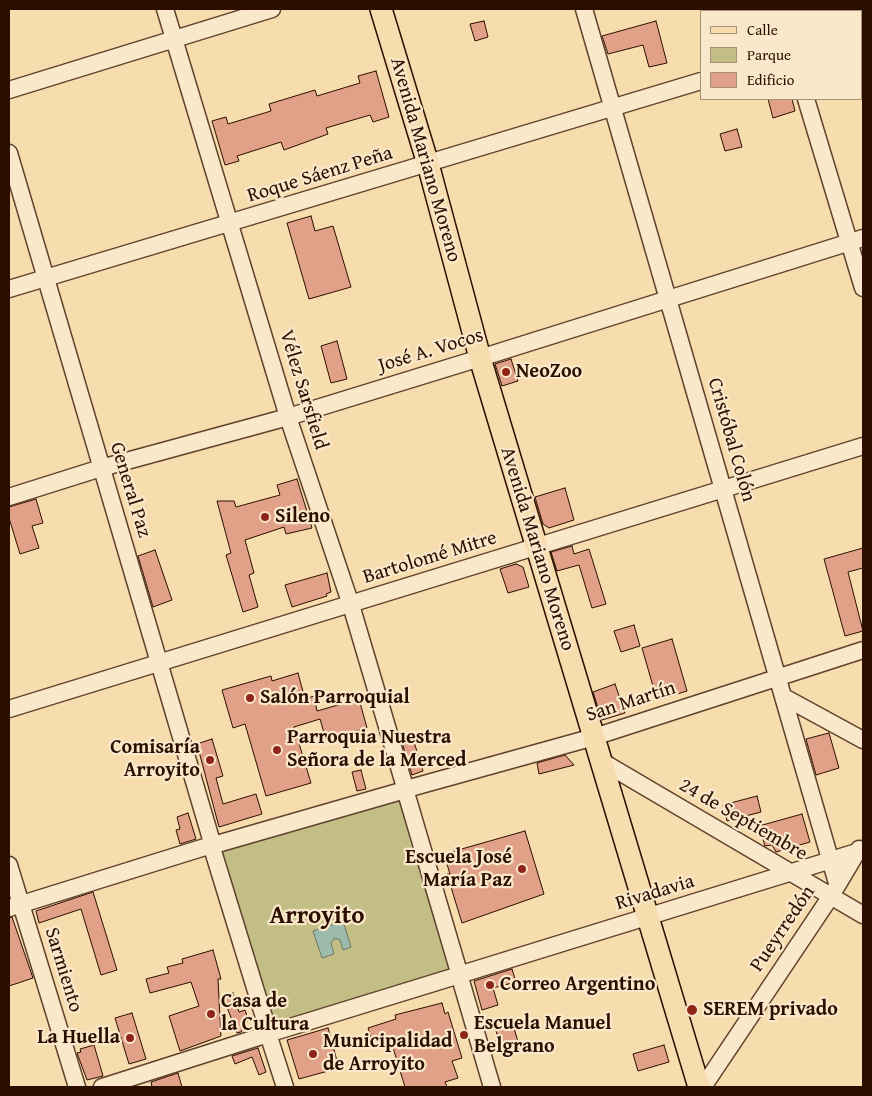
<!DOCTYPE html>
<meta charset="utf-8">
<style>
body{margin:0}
#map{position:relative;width:872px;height:1096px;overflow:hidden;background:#f7dcae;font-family:"Gentium Book Plus",serif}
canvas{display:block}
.frame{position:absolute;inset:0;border:10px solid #2c0e00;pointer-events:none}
.legend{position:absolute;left:700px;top:10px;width:162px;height:90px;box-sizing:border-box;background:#fae8ca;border:1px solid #a89179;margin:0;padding:6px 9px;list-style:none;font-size:15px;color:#2c0e00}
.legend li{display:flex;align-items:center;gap:10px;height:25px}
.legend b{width:25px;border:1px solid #a89179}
</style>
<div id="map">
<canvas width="872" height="1096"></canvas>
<div class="frame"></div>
<ul class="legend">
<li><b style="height:6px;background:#f7dcae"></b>Calle</li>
<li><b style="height:14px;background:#c3be86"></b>Parque</li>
<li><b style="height:14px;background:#e1a188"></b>Edificio</li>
</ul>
</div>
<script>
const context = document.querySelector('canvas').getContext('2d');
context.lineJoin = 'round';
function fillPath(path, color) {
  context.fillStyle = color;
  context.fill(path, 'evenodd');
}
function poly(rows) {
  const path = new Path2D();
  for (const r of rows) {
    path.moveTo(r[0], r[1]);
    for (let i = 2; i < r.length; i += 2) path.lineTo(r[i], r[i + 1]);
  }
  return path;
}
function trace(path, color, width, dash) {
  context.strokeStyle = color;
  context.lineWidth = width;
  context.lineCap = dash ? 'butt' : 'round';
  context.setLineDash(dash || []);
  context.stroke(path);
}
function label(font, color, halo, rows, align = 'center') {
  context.font = font + ' "Gentium Book Plus",serif';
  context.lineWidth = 4.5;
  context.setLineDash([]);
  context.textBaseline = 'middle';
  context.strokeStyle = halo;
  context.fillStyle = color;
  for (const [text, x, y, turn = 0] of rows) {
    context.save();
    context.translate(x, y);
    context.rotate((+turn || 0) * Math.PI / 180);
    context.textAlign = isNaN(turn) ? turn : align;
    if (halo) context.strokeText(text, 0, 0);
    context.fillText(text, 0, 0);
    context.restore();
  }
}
const green = poly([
 [397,797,403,800,454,968,449,975,269,1025,220,847]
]);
const water = poly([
 [343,921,351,947,343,950,340,940,335,938,331,943,334,954,322,958,313,931,343,921]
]);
const building = poly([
 [484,21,488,37,475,41,470,24,484,21],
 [656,21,667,63,649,67,643,45,608,54,602,36,656,21],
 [376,71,389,117,373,122,370,115,326,128,328,134,284,150,281,142,237,156,239,161,225,165,212,121,226,117,228,124,271,111,269,104,315,90,317,96,360,83,358,76,376,71],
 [768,99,792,99,795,111,773,118,768,99],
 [737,129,742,147,725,151,720,134,737,129],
 [311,216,315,231,333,226,351,287,309,299,287,223,311,216],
 [337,341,347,379,331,383,321,346,337,341],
 [511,359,518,381,502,386,495,364,511,359],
 [297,479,312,528,286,534,284,527,245,540,254,573,249,575,258,607,243,612,226,555,231,553,217,501,234,501,236,507,280,495,277,485,297,479],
 [565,488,574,520,549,528,543,524,535,497,565,488],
 [36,499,43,523,32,526,39,548,20,554,9,518,9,507,36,499],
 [572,546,574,554,589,549,606,604,592,608,579,565,557,571,551,552,572,546],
 [863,548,863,568,848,572,863,631,845,636,824,559,863,548],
 [155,550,172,600,153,607,138,556,155,550],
 [516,564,523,567,529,587,508,593,500,569,516,564],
 [327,573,331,592,326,594,327,596,292,607,285,585,327,573],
 [634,625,640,646,621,652,614,631,634,625],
 [672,639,687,691,657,700,642,648,672,639],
 [298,673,305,699,314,696,317,711,359,699,367,728,326,740,320,719,294,727,311,783,266,796,245,724,233,728,222,690,271,676,272,681,298,673],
 [615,684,625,713,602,720,593,692,615,684],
 [411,732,423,771,412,775,400,736,411,732],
 [829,733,839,768,816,775,806,739,829,733],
 [212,739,223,776,216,778,223,804,256,794,262,814,219,827,197,744,212,739],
 [565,755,574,765,539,774,537,763,565,755],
 [361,770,366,789,357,791,352,772,361,770],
 [757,796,761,812,727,821,723,805,757,796],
 [188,813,196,839,180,844,176,830,180,829,177,817,188,813],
 [802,814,810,842,776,852,772,845,765,846,759,826,802,814],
 [525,831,544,894,462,923,447,874,450,874,444,854,525,831],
 [93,892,117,970,101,975,81,909,39,923,36,911,93,892],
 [12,917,33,978,9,986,9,918,12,917],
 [213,950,221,979,218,979,221,1036,180,1051,169,1016,199,1006,191,982,150,993,146,979,169,973,167,967,183,963,182,959,213,950],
 [512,969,516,982,493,988,498,1005,482,1010,474,981,512,969],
 [233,993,239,1012,245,1010,247,1016,247,1022,241,1032,237,1033,223,997,233,993],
 [442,1003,445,1014,448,1012,462,1058,452,1061,458,1078,445,1082,447,1087,405,1087,391,1041,374,1046,368,1028,396,1019,395,1015,442,1003],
 [132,1013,146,1059,129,1064,115,1018,132,1013],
 [512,1021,520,1049,503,1054,502,1051,496,1052,491,1048,498,1038,495,1027,512,1021],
 [328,1028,339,1068,299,1079,287,1040,328,1028],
 [94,1045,103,1076,87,1080,77,1053,81,1052,80,1049,94,1045],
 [664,1045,669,1062,638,1071,633,1054,664,1045],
 [258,1048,266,1072,259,1075,252,1057,235,1064,232,1056,258,1048],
 [178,1073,182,1087,152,1087,151,1082,178,1073]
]);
const minor = poly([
 [165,9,288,417,351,605,404,784],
 [584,9,837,883],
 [779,9,780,11],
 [861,32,863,31],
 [9,90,272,9],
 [806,99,863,288],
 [9,153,211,839],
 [9,289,701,81],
 [9,497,101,468,288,417,480,358,863,238],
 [784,697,863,740],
 [9,709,863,446],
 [601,761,863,915],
 [410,788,594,737,863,650],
 [407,796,458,969],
 [217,844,398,792],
 [213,851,267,1027],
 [9,865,77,1087],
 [9,908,205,847],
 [465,973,857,852],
 [461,981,492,1087],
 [274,1032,453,977],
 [270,1040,285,1087],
 [102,1087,262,1036],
 [703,1087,831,896,859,849]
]);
const major = poly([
 [381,9,428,164,480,358,699,1087]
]);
const markers = [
 [506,372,5,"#8f2418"],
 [265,517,5,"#8f2418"],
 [250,698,5,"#8f2418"],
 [277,750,5,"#8f2418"],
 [210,760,5,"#8f2418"],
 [522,869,5,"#8f2418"],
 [490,985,5,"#8f2418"],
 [692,1010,6,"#8f2418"],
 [211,1014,5,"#8f2418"],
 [464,1035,5,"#8f2418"],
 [130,1038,5,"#8f2418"],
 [313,1054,5,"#8f2418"]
];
const streetNames = [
 ["Avenida Mariano Moreno",425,160,74],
 ["Roque Sáenz Peña",320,175,-17],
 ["José A. Vocos",431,351,-17],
 ["Vélez Sarsfield",303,390,73],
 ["Cristóbal Colón",731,440,74],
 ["General Paz",130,490,73],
 ["Avenida Mariano Moreno",537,549,73],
 ["Bartolomé Mitre",430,558,-17],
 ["San Martín",631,702,-18],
 ["24 de Septiembre",743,820,30],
 ["Rivadavia",655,893,-17],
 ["Pueyrredón",783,929,-56],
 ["Sarmiento",63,970,73]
];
const poiNames = [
 ["NeoZoo",516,372],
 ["Sileno",275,517],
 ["Salón Parroquial",260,698],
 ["Parroquia Nuestra",287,738],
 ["Señora de la Merced",287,761],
 ["Comisaría",200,748,"right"],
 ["Arroyito",200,771,"right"],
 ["Escuela José",512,858,"right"],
 ["María Paz",512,881,"right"],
 ["Correo Argentino",500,985],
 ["Casa de",221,1002],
 ["la Cultura",221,1025],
 ["SEREM privado",703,1010],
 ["Escuela Manuel",474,1024],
 ["Belgrano",474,1047],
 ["La Huella",120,1038,"right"],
 ["Municipalidad",323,1042],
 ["de Arroyito",323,1065]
];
const districtNames = [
 ["Arroyito",317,917]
];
fillPath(green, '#c3be86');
fillPath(water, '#9dbbad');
trace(water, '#707668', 1);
fillPath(building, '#e1a188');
trace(building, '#2c0e00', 1);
trace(minor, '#5f422c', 19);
trace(major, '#2c0e00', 24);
trace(minor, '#fae8ca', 16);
trace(major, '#f7dcae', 21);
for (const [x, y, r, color] of markers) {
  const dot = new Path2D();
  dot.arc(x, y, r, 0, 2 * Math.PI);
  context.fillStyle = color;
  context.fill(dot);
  trace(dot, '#fae8ca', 2);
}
label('20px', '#2c0e00', '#fae8ca', streetNames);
label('bold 20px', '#2c0e00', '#fae8ca', poiNames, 'left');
label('bold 25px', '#2c0e00', '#fae8ca', districtNames);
</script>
